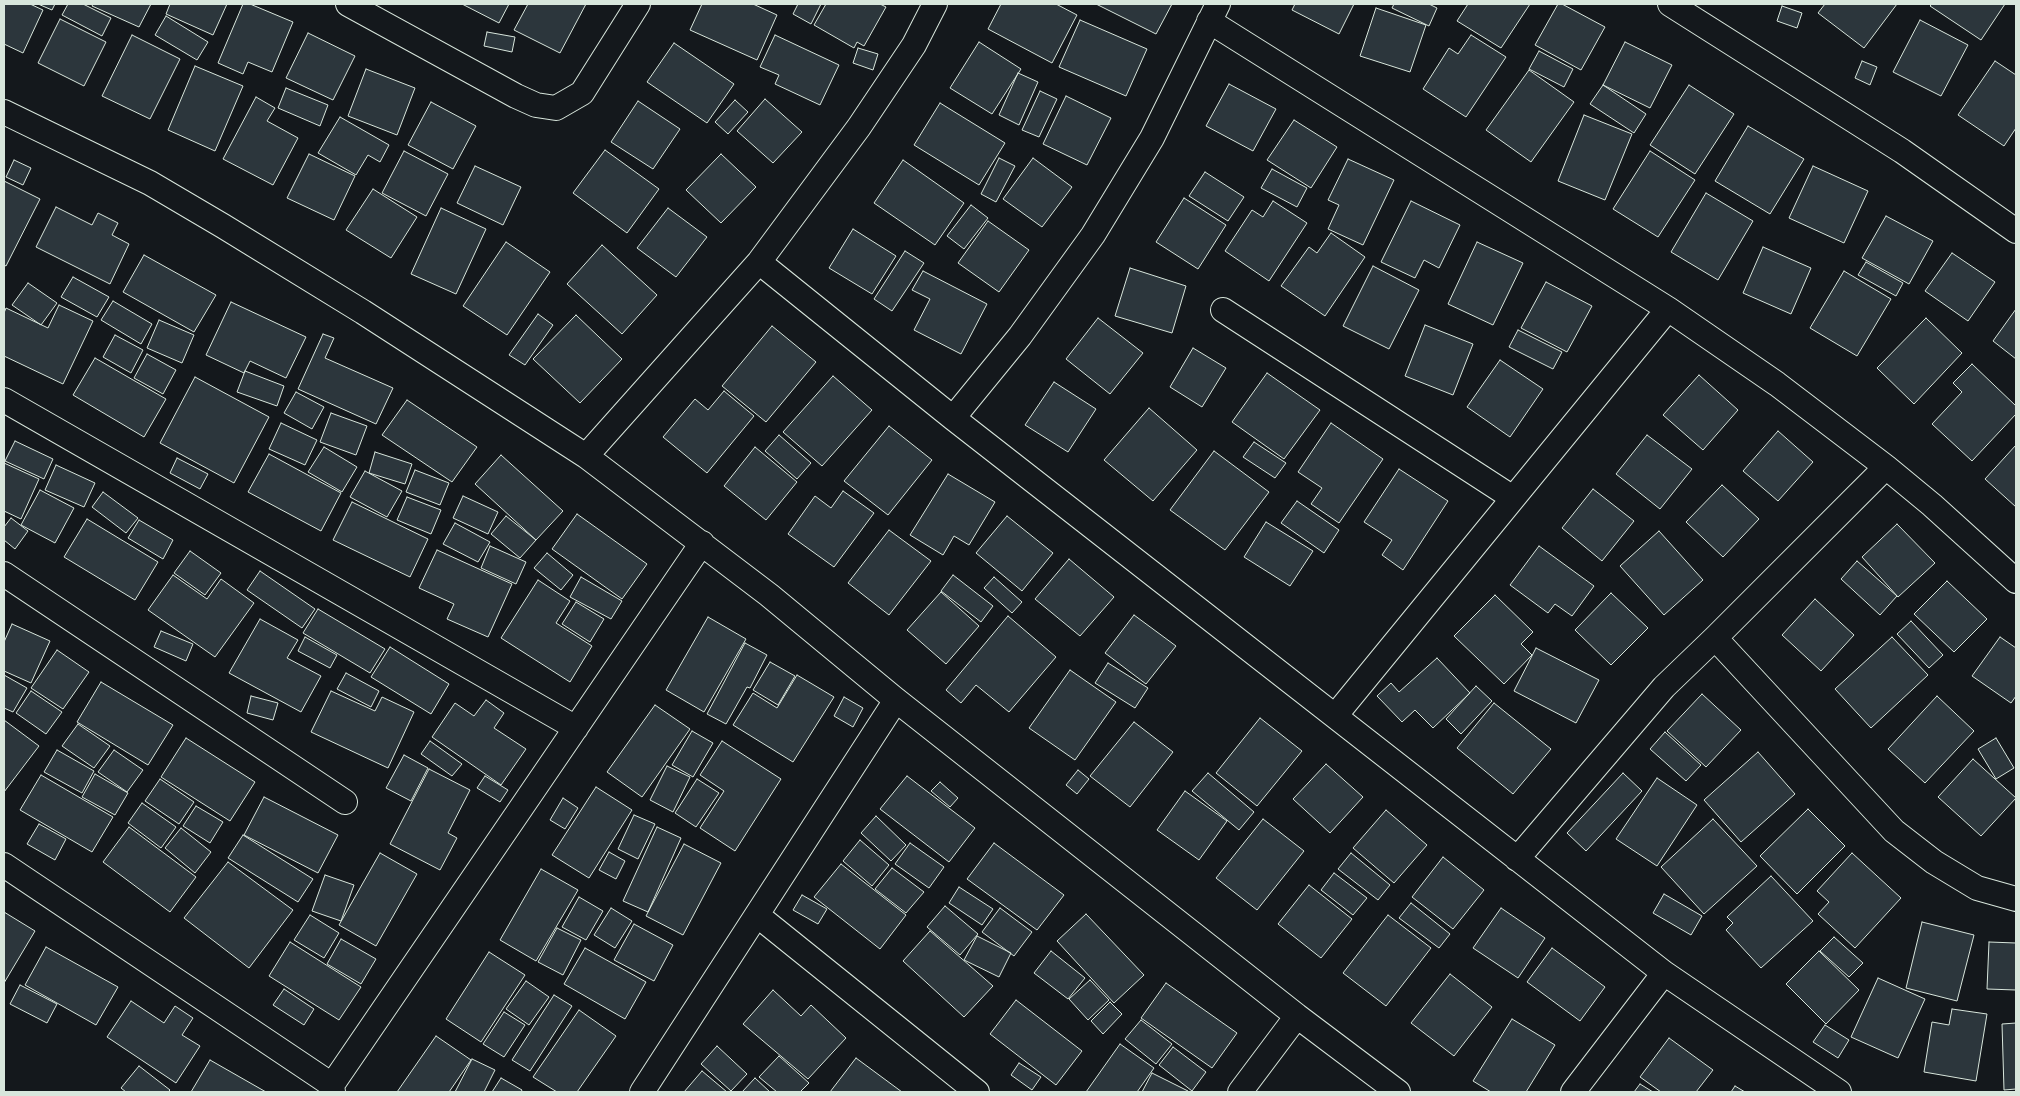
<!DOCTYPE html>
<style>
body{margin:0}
#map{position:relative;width:2020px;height:1096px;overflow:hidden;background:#14181c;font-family:Inter,sans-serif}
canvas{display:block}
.frame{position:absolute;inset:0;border:5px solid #d8e6dc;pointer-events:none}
</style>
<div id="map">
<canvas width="2020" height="1096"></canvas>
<div class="frame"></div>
</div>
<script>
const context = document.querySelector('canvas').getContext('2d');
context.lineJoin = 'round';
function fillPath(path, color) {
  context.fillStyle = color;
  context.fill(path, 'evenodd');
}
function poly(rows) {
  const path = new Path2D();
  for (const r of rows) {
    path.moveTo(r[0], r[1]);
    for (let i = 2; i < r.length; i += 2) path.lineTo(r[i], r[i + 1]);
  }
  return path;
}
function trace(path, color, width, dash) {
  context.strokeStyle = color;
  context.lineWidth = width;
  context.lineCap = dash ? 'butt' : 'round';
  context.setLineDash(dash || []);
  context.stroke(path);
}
const building = poly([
 [4,4,30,4,43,10,23,53,4,44,4,4],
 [38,4,55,4,52,10,38,4],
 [68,4,83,4,111,18,102,36,62,15,68,4],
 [93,4,151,4,139,27,92,6,93,4],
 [170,4,227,4,213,35,166,14,170,4],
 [243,4,250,4,293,22,272,72,248,62,243,74,218,63,243,4],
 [462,4,509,4,499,23,462,4],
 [528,4,586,4,560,53,514,30,528,4],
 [702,4,753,4,777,15,757,60,690,30,702,4],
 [798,4,821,4,811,24,793,14,798,4],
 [826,4,880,4,886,7,864,46,857,42,854,48,814,25,826,4],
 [1001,4,1056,4,1077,15,1052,63,988,29,1001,4],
 [1096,4,1172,4,1156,34,1096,4],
 [1295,4,1354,4,1339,34,1292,10,1295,4],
 [1394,4,1429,4,1437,8,1429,26,1392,8,1394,4],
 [1468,4,1530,4,1501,48,1457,21,1468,4],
 [1558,4,1562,4,1605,27,1581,70,1535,45,1558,4],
 [1825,4,1897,4,1864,48,1818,13,1825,4],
 [1932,4,2005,4,1981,40,1930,6,1932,4],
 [1782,6,1802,13,1797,28,1777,21,1782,6],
 [1376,8,1426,25,1410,72,1360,56,1376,8],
 [166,16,208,42,197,60,155,35,166,16],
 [60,19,106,42,84,86,38,63,60,19],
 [1080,20,1147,49,1126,96,1059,67,1080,20],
 [1920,20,1968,45,1941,96,1893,72,1920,20],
 [487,32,515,37,512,52,484,46,487,32],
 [308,33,355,56,333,100,286,78,308,33],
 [132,35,180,59,150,119,102,96,132,35],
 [775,35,839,65,820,105,775,84,779,75,760,67,775,35],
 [1471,35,1506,57,1466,117,1423,89,1449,48,1458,54,1471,35],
 [979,42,1021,69,992,114,950,88,979,42],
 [1625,42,1672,65,1650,108,1603,85,1625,42],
 [674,43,734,84,707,123,647,82,674,43],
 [858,48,878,54,873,70,853,63,858,48],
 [1539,51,1573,69,1564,87,1529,69,1539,51],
 [1862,61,1877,67,1870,85,1855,78,1862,61],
 [1995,61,2016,75,2016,128,2004,146,1958,115,1995,61],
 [195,66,243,86,215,151,168,130,195,66],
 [366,69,415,88,397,135,348,116,366,69],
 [1529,70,1574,102,1531,162,1486,130,1529,70],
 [1018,73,1038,82,1019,125,999,115,1018,73],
 [1229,84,1276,109,1253,151,1206,126,1229,84],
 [1603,85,1646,114,1634,133,1590,104,1603,85],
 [1689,85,1734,114,1695,174,1650,145,1689,85],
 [286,88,328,105,320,126,278,108,286,88],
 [1040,91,1057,99,1039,137,1022,130,1040,91],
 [1066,96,1111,118,1087,165,1043,144,1066,96],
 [256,97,275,108,267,121,298,138,273,185,223,159,256,97],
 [765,99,802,132,773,163,737,131,765,99],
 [735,100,748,112,728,134,715,122,735,100],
 [638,101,680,129,653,169,611,142,638,101],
 [431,102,476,126,453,169,408,145,431,102],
 [940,103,1005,143,979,185,914,145,940,103],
 [1584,115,1632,134,1605,200,1558,181,1584,115],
 [340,117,389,145,380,162,368,155,356,175,318,153,340,117],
 [1294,120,1337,147,1311,188,1267,160,1294,120],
 [1748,126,1804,159,1770,214,1715,181,1748,126],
 [605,150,659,189,627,233,573,193,605,150],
 [404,151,448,174,426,216,382,193,404,151],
 [1650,151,1695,180,1658,237,1613,209,1650,151],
 [309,154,355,176,334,220,287,198,309,154],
 [721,154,756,187,721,223,686,190,721,154],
 [999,158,1015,166,996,202,981,194,999,158],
 [1033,158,1072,187,1042,227,1003,199,1033,158],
 [1348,159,1394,180,1363,245,1328,229,1339,205,1328,200,1348,159],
 [14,160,31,168,23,185,6,177,14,160],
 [903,160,964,203,935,245,874,203,903,160],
 [475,166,521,187,503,225,457,203,475,166],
 [1813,166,1868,191,1844,243,1789,218,1813,166],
 [1272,169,1307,188,1297,207,1261,188,1272,169],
 [1205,172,1244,197,1228,221,1189,196,1205,172],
 [4,181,40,199,6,266,4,265,4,181],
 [373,189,417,217,391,258,346,230,373,189],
 [1706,193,1753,221,1718,280,1671,252,1706,193],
 [1184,198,1226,225,1198,269,1156,242,1184,198],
 [1273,201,1307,223,1269,281,1225,251,1252,210,1263,217,1273,201],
 [1411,201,1460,225,1439,268,1424,260,1415,278,1381,262,1411,201],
 [971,205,988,218,964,249,947,236,971,205],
 [56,207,92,225,98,213,118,223,112,235,129,244,110,284,36,247,56,207],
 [441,208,486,229,456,294,411,274,441,208],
 [668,208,707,237,676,277,637,248,668,208],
 [1886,216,1933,241,1909,284,1862,258,1886,216],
 [988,221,1029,250,999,292,958,263,988,221],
 [853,229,896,256,872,294,829,268,853,229],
 [1331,233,1365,257,1325,316,1281,286,1309,247,1317,253,1331,233],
 [506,242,550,272,507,335,463,306,506,242],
 [1477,242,1523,263,1493,325,1448,304,1477,242],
 [602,245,657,295,622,334,567,284,602,245],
 [1763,247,1811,268,1791,314,1743,293,1763,247],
 [905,251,924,263,892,311,874,299,905,251],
 [1952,253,1995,282,1968,321,1925,291,1952,253],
 [144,255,216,295,194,332,123,292,144,255],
 [1866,262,1903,283,1896,296,1858,275,1866,262],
 [1373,266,1419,290,1389,349,1343,326,1373,266],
 [1130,268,1186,286,1172,333,1115,316,1130,268],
 [923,271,987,304,961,354,914,330,930,299,912,290,923,271],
 [1844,271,1891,299,1857,356,1810,328,1844,271],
 [73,277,109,297,97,317,61,297,73,277],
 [1546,282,1592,306,1567,352,1521,328,1546,282],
 [28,283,57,303,41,325,12,305,28,283],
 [113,301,152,324,141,344,101,320,113,301],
 [231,302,306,337,286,378,250,361,244,373,206,355,231,302],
 [59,305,93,321,63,384,4,356,4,313,6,308,48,328,59,305],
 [2016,309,2016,359,1993,341,2016,309],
 [538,314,553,325,525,365,509,355,538,314],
 [576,315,622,359,580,403,533,359,576,315],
 [1098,318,1143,353,1110,394,1066,359,1098,318],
 [1926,318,1962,353,1914,404,1877,368,1926,318],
 [159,320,194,335,182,363,147,348,159,320],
 [1425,325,1473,344,1453,395,1405,376,1425,325],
 [772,326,816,362,766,422,722,386,772,326],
 [1518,330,1562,352,1553,369,1509,347,1518,330],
 [323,334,334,338,325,358,393,388,376,424,298,389,323,334],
 [115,335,143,350,131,373,103,357,115,335],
 [1193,348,1226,368,1202,407,1170,387,1193,348],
 [147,354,176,370,163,394,134,378,147,354],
 [95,358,166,399,144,437,73,395,95,358],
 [1500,360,1543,389,1510,437,1467,407,1500,360],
 [1972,364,2016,406,2016,414,1972,461,1932,424,1962,392,1953,383,1972,364],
 [245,371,284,386,277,406,237,392,245,371],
 [1267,373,1320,410,1284,459,1232,422,1267,373],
 [1699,375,1738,410,1703,450,1663,415,1699,375],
 [833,376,872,410,822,466,783,432,833,376],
 [195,377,269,417,234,483,160,443,195,377],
 [1054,382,1096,409,1068,452,1025,425,1054,382],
 [724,391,754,416,707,473,663,437,695,399,708,410,724,391],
 [296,392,324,407,312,429,284,413,296,392],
 [407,400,477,447,452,482,382,435,407,400],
 [1149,408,1197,450,1153,501,1104,460,1149,408],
 [331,413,367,426,356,455,320,442,331,413],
 [281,423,317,440,305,465,269,449,281,423],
 [1331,423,1383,459,1339,523,1311,504,1322,488,1298,472,1331,423],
 [889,426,932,460,888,515,844,481,889,426],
 [1778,431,1813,462,1778,501,1743,471,1778,431],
 [779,435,811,463,797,479,765,451,779,435],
 [1647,435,1692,469,1660,509,1616,474,1647,435],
 [15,441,53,459,44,479,5,461,15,441],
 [1254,442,1286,463,1275,478,1243,457,1254,442],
 [2016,445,2016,507,1985,479,2016,445],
 [324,447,357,467,342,492,308,472,324,447],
 [755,447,797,482,766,520,724,486,755,447],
 [1214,451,1269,492,1225,550,1170,510,1214,451],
 [375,452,412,464,405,484,369,473,375,452],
 [269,454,341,493,321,531,248,492,269,454],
 [501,455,563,511,536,540,475,484,501,455],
 [177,458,208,474,200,489,170,473,177,458],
 [4,463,39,479,21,519,4,511,4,463],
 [56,465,95,483,84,507,45,490,56,465],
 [1399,469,1448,501,1403,570,1382,555,1392,540,1364,522,1399,469],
 [415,470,449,483,440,505,406,492,415,470],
 [365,471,402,491,387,517,350,497,365,471],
 [948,474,995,502,969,545,954,536,943,555,910,535,948,474],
 [1722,485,1759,519,1723,557,1686,522,1722,485],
 [1593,489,1634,521,1602,561,1562,528,1593,489],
 [40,490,74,508,55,543,21,525,40,490],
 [843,491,874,513,834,567,788,534,815,496,831,508,843,491],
 [103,492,138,518,126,533,92,507,103,492],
 [463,496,498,512,488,534,453,518,463,496],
 [407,497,441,510,431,534,397,520,407,497],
 [1297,501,1339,530,1324,553,1281,523,1297,501],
 [352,502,428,539,410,577,333,540,352,502],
 [577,514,647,564,622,599,552,549,577,514],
 [506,516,536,540,520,558,491,534,506,516],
 [1007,516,1053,553,1022,591,976,553,1007,516],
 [11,518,28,531,15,549,4,540,4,527,11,518],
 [87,519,158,562,135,600,64,557,87,519],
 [139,520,173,540,163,559,128,538,139,520],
 [1266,522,1313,551,1290,586,1244,557,1266,522],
 [455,523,490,542,478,562,443,544,455,523],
 [1897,524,1935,563,1898,597,1862,557,1897,524],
 [889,530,931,561,889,615,848,583,889,530],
 [1659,531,1703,580,1664,615,1620,566,1659,531],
 [490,546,526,562,516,584,481,568,490,546],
 [1539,546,1594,586,1572,616,1555,604,1548,613,1510,585,1539,546],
 [437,550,512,584,488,637,447,619,454,604,419,588,437,550],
 [190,551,221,573,205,595,174,573,190,551],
 [547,553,573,575,561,590,534,568,547,553],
 [1069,559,1114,597,1080,636,1035,599,1069,559],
 [1857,561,1897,596,1880,615,1841,579,1857,561],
 [260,571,315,609,302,628,247,590,260,571],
 [173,575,207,599,221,579,254,603,215,657,148,610,173,575],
 [953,575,993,606,981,622,941,591,953,575],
 [581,577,622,601,611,619,570,597,581,577],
 [994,577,1022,602,1012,613,984,588,994,577],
 [538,580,570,601,556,623,592,646,570,682,501,638,538,580],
 [1947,581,1987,619,1954,652,1914,614,1947,581],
 [941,592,979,626,946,664,907,630,941,592],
 [1611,593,1648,628,1611,665,1575,630,1611,593],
 [1495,595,1533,632,1521,644,1532,655,1504,684,1454,636,1495,595],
 [1815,599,1854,635,1821,671,1782,635,1815,599],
 [576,602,604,619,590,642,562,624,576,602],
 [318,609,385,649,370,673,303,633,318,609],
 [1134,615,1176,646,1146,684,1105,653,1134,615],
 [1008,616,1056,657,1009,712,976,685,961,703,946,690,1008,616],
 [708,617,746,639,704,712,666,690,708,617],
 [260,619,298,640,287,658,321,676,301,712,229,673,260,619],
 [1911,621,1943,655,1929,668,1897,634,1911,621],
 [12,624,50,641,31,683,4,671,4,642,12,624],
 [161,631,193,644,186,661,154,647,161,631],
 [305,637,337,655,330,668,298,651,305,637],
 [1892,637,1928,675,1871,728,1835,689,1892,637],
 [2000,637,2016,648,2016,696,2011,703,1972,676,2000,637],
 [745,643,767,655,750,688,747,687,726,724,707,714,745,643],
 [390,647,449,684,431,714,371,677,390,647],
 [1536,648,1599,680,1576,723,1514,691,1536,648],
 [57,650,89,672,63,709,31,688,57,650],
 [1437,658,1470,693,1433,728,1415,710,1402,722,1377,696,1391,683,1399,692,1437,658],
 [770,662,795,676,778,705,753,690,770,662],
 [1108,663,1148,688,1135,708,1095,683,1108,663],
 [1070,670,1116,702,1075,760,1029,728,1070,670],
 [346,673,379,691,371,707,337,689,346,673],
 [4,675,27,688,13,712,4,708,4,675],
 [797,675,834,697,793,762,733,725,753,693,777,708,797,675],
 [101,682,173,725,148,765,77,722,101,682],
 [1476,686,1492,701,1461,734,1446,719,1476,686],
 [31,691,62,712,46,734,16,713,31,691],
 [331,691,375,711,382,697,414,712,388,768,311,732,331,691],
 [1702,694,1741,730,1706,767,1667,731,1702,694],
 [251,696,278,703,273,720,247,713,251,696],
 [1937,696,1974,731,1925,783,1888,749,1937,696],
 [844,697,863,708,853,727,834,716,844,697],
 [486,700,504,713,494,728,526,749,501,785,432,737,455,703,474,716,486,700],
 [1494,703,1551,749,1513,794,1457,748,1494,703],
 [655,705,690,729,642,797,607,772,655,705],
 [1260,718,1302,751,1257,806,1216,773,1260,718],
 [4,720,39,746,4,792,4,720],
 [1134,722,1173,752,1130,807,1090,776,1134,722],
 [78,724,110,746,94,768,62,746,78,724],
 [692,731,713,743,693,777,672,765,692,731],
 [1665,732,1701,765,1686,781,1650,749,1665,732],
 [186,738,255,782,230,821,161,777,186,738],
 [1996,738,2014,768,1996,779,1978,749,1996,738],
 [430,741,462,764,452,776,421,754,430,741],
 [722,741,781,779,735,851,700,828,724,791,700,775,722,741],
 [57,750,94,771,82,793,44,772,57,750],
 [114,750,143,770,127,792,98,772,114,750],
 [1758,752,1795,794,1741,842,1704,800,1758,752],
 [404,755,428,768,411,801,386,788,404,755],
 [1973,759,2016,798,1981,836,1938,797,1973,759],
 [1326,764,1363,797,1330,833,1293,799,1326,764],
 [667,766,690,777,673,812,650,800,667,766],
 [429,769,470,790,448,833,457,838,440,870,390,844,429,769],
 [1078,770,1089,779,1077,794,1066,785,1078,770],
 [1208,773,1254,812,1239,830,1192,791,1208,773],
 [1623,773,1642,791,1586,851,1567,833,1623,773],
 [95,774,128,793,115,815,82,797,95,774],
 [41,775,113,817,92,852,20,810,41,775],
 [485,776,508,790,500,802,477,788,485,776],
 [907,776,975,828,949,862,880,809,907,776],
 [1657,778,1697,805,1657,866,1616,839,1657,778],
 [160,779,194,802,179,824,145,801,160,779],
 [697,779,719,793,696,827,675,813,697,779],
 [940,782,958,798,950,807,931,791,940,782],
 [596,787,632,810,589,878,552,855,596,787],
 [1185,791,1227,821,1199,860,1157,830,1185,791],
 [264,797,338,835,318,873,244,835,264,797],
 [563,798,578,808,565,829,550,820,563,798],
 [142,803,176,827,161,848,128,823,142,803],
 [196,806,223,822,210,843,183,826,196,806],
 [1808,809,1845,846,1797,894,1760,856,1808,809],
 [1386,810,1427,845,1394,883,1353,848,1386,810],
 [634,815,655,824,638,859,618,849,634,815],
 [876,816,906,845,891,861,861,833,876,816],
 [1263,819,1304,851,1257,910,1216,878,1263,819],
 [1713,819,1757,866,1704,914,1661,867,1713,819],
 [39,824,66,839,55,860,27,844,39,824],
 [129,827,196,877,170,912,103,862,129,827],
 [657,827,681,838,648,912,623,901,657,827],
 [181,828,211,852,195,873,165,848,181,828],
 [243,835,313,879,298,902,228,858,243,835],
 [860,840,889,865,872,886,843,861,860,840],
 [910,843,944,867,929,888,895,864,910,843],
 [994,843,1064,895,1037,930,967,879,994,843],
 [684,844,721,863,683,935,646,916,684,844],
 [609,852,625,861,616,879,599,870,609,852],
 [380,853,417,874,376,946,339,925,380,853],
 [1351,853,1390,885,1378,900,1338,869,1351,853],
 [1852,853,1901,898,1855,948,1818,914,1829,902,1817,891,1852,853],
 [1443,857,1484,890,1453,929,1412,897,1443,857],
 [228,862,293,910,249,968,184,918,228,862],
 [841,864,906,915,880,949,814,897,841,864],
 [892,868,924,892,906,913,875,889,892,868],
 [541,869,578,890,536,961,500,940,541,869],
 [1334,873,1367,898,1353,915,1321,890,1334,873],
 [325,875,354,885,341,921,312,911,325,875],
 [1771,876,1813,921,1761,968,1726,930,1733,923,1727,917,1771,876],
 [1309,885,1352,919,1321,958,1278,924,1309,885],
 [959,887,993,909,982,925,949,903,959,887],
 [1664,894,1702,916,1691,935,1653,913,1664,894],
 [802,895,827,909,818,924,793,910,802,895],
 [579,897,603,911,586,940,562,927,579,897],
 [1411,903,1450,934,1439,948,1399,918,1411,903],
 [945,906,978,934,960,955,927,927,945,906],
 [611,908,632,921,615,948,594,935,611,908],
 [1000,908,1032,932,1014,956,982,932,1000,908],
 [1501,908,1545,938,1518,978,1473,948,1501,908],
 [4,912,35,931,4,983,4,912],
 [1086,914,1144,975,1114,1003,1057,941,1086,914],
 [310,915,339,933,324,958,294,940,310,915],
 [1388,915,1431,948,1386,1006,1343,973,1388,915],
 [1922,922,1974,935,1957,1001,1906,988,1922,922],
 [634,924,673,945,654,981,614,960,634,924],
 [557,928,581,940,563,975,538,962,557,928],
 [930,931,993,986,964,1017,903,961,930,931],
 [977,936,1011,953,999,977,964,960,977,936],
 [1834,937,1863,963,1849,977,1820,951,1834,937],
 [341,939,376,959,361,984,327,964,341,939],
 [290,942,361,987,339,1020,269,976,290,942],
 [1989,942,2016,943,2016,990,1987,989,1989,942],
 [46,947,118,987,96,1025,25,985,46,947],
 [585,948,646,982,625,1019,564,984,585,948],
 [1552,948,1605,987,1580,1021,1527,982,1552,948],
 [1051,951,1085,978,1068,999,1034,973,1051,951],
 [1819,951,1859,990,1826,1024,1786,984,1819,951],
 [489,952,525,975,481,1042,446,1019,489,952],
 [1450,974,1492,1007,1454,1056,1411,1023,1450,974],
 [1878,978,1925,999,1898,1058,1851,1037,1878,978],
 [1090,980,1109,1000,1088,1020,1069,999,1090,980],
 [526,981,549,997,529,1025,506,1009,526,981],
 [1166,983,1237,1033,1212,1068,1141,1018,1166,983],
 [20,985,57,1004,47,1023,10,1004,20,985],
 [284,989,314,1009,304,1025,273,1005,284,989],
 [773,990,801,1016,811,1005,846,1038,808,1079,743,1024,773,990],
 [554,995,572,1006,530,1071,512,1060,554,995],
 [1016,1000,1082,1051,1056,1085,990,1034,1016,1000],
 [131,1001,164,1023,175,1006,193,1018,182,1035,200,1046,176,1083,107,1037,131,1001],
 [1110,1002,1122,1014,1103,1034,1091,1021,1110,1002],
 [1952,1009,1987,1014,1976,1081,1924,1072,1932,1022,1949,1025,1952,1009],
 [579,1010,616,1036,577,1092,557,1092,533,1077,579,1010],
 [504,1012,525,1025,504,1057,483,1044,504,1012],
 [1512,1019,1555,1045,1526,1092,1491,1092,1473,1081,1512,1019],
 [1141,1020,1172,1044,1156,1064,1125,1039,1141,1020],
 [2016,1023,2016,1089,2004,1090,2002,1024,2016,1023],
 [1825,1025,1849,1040,1838,1058,1813,1042,1825,1025],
 [436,1036,471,1060,449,1092,397,1092,436,1036],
 [1669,1038,1713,1070,1696,1092,1661,1092,1640,1077,1669,1038],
 [1120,1044,1154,1068,1137,1092,1086,1092,1120,1044],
 [717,1046,747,1074,731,1091,701,1064,717,1046],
 [1173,1047,1206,1072,1192,1091,1159,1065,1173,1047],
 [779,1056,809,1083,800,1092,777,1092,759,1077,779,1056],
 [856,1058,902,1092,830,1092,856,1058],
 [472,1059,495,1070,484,1092,455,1092,472,1059],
 [210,1060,266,1092,191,1092,210,1060],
 [1019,1063,1041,1077,1032,1090,1011,1075,1019,1063],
 [139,1066,170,1090,168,1092,126,1092,121,1088,139,1066],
 [702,1071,727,1092,684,1092,702,1071],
 [1152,1073,1188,1091,1187,1092,1142,1092,1152,1073],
 [501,1078,522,1090,521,1092,492,1092,501,1078],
 [755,1078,770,1092,742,1092,755,1078],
 [1640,1084,1653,1092,1634,1092,1640,1084],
 [1735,1086,1745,1092,1731,1092,1735,1086]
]);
const minor = poly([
 [348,4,516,96,536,105,556,108,582,93,638,4],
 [1670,4,1902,151,2016,231],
 [1209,21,1668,309,1777,384,1886,467,1932,505,2016,581],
 [4,112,150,183,223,226,363,312,586,456,769,595,896,700,1297,1016,1398,1092],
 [759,262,953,418,1664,973,1839,1092],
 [1223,310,1513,498],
 [4,400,576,728],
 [953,418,1020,336,1093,235,1152,138,1218,4],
 [586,456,759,262,859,127,914,45,935,4],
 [4,574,345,802],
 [1715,638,1894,831,1934,862,1977,888,2016,899],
 [1335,716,1668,309],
 [1517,859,1664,687,1715,638,1886,467],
 [4,865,332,1085,333,1092],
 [757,915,977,1092],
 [332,1085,702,543],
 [642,1092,896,700],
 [1240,1092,1297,1016],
 [1573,1092,1664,973]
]);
fillPath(building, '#2c363c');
trace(building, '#d8e6dc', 1);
trace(minor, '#d8e6dc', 26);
trace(minor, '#14181c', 24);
</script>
